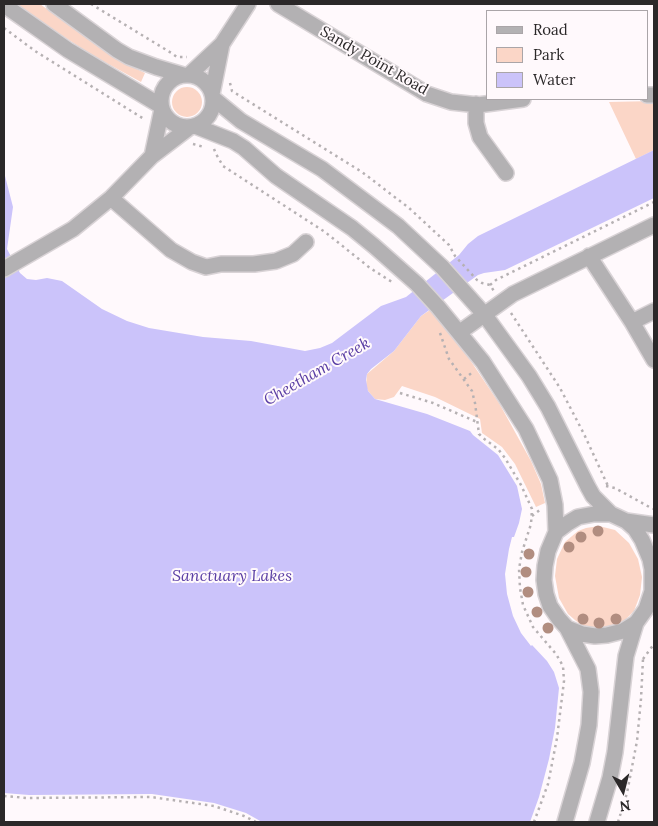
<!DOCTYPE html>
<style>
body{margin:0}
#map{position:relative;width:658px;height:826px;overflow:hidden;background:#fff9fc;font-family:Lora,serif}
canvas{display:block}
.frame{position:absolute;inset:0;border:5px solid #2b2829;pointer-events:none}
.legend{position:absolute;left:486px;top:10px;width:162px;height:90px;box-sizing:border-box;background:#fff9fc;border:1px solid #aaa5a8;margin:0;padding:6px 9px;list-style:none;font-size:15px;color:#2b2829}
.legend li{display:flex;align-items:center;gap:10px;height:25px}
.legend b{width:25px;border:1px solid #aaa5a8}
.north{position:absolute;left:598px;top:766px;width:50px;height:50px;-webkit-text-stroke:4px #fff9fc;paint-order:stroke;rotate:172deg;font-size:14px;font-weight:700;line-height:20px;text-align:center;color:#2b2829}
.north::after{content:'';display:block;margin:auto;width:18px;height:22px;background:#2b2829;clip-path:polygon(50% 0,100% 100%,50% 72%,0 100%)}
</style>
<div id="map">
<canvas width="658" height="826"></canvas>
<div class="frame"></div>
<ul class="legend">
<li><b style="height:6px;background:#b3b1b3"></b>Road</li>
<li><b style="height:14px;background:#fbd6c7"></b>Park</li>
<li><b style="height:14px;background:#cbc3fa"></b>Water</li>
</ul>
<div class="north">N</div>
</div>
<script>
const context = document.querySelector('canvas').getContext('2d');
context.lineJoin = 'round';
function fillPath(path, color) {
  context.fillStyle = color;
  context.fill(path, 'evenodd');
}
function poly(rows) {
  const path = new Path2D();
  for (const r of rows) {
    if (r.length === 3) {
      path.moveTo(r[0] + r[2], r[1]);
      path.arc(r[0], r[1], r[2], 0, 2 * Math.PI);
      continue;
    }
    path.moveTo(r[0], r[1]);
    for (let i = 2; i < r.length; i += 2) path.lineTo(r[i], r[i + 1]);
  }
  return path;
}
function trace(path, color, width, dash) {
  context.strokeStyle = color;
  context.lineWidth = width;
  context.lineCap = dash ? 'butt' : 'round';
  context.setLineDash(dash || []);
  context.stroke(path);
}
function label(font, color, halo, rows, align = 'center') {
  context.font = font + ' Lora,serif';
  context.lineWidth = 4;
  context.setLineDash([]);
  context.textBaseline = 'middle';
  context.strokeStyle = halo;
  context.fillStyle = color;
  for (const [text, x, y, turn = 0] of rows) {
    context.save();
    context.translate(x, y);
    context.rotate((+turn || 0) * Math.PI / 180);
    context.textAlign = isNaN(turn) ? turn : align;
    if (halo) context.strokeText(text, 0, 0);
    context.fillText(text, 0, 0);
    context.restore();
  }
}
const green = poly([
 [14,4,40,4,114,58,145,73,141,82,92,55],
 [187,102,15],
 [654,101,654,150,636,159,609,102],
 [430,310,466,354,499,403,531,461,541,484,545,503,536,507,515,464,502,447,482,433,480,419,435,397,402,386,394,397,385,400,375,399,368,391,366,386,367,374,394,351,421,316],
 [599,526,615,530,629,543,638,559,642,577,640,595,634,611,621,624,605,630,589,629,582,626,568,614,559,598,555,576,557,559,565,542,578,531,586,528]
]);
const water = poly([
 [654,150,654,198,505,270,484,273,478,275,421,316,394,351,371,369,367,374,366,380,368,391,375,399,427,414,470,431,473,435,498,455,517,486,522,509,519,523,514,537,512,537,509,549,505,574,507,594,513,616,521,633,531,646,532,645,547,661,554,672,559,688,555,728,549,759,539,797,530,822,262,822,246,813,214,803,152,794,29,795,4,793,4,172,13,207,7,249,20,273,27,279,36,280,47,278,62,281,102,309,127,321,149,328,203,337,251,341,305,351,320,348,332,343,381,306,406,297,459,255,468,244,478,236]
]);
const path = poly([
 [91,4,173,54,177,57,187,57],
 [4,28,35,51,144,119],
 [230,83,232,91,362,172,409,208,449,245,455,256,477,280,482,283,490,285,494,291],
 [193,144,204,147],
 [214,149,216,154,223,166,325,232,370,268,392,282],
 [490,285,496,280,654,202],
 [511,313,560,388,584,434,608,486],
 [440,333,449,359,472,391,475,403,479,434,483,438,498,449,505,458,521,485,532,509,531,524,522,552,519,569,520,588,523,605,533,627,556,654,563,666,564,681,557,738,548,784,534,822],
 [464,379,474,371],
 [400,393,433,403,477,422],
 [606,486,615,488,653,509],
 [532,516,541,509],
 [643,659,654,644],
 [4,796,27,798,151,797,214,806,244,816,256,822],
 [618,822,627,793,637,741,641,699,643,659]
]);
const minor = poly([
 [54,4,117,50,129,57,156,67,183,75],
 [278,4,427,94,451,102,478,105,523,99],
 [4,5,68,50,161,106],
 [187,101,26],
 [189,75,222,44,248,4],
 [212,94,222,44],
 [647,95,654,95],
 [213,98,241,121,322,169,398,226,442,267,484,314,529,376,548,407,588,487,593,496,611,514],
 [476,104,476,123,480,137,506,173],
 [195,126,233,141,244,148,276,176,352,228,374,246,417,284,438,307,483,362,526,429,550,480,555,505,556,532],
 [152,156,162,109],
 [111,198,171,250,192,262,206,267,221,264,254,264,276,261,293,254,306,242],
 [589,256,632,322,654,360],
 [4,269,73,229,111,198,152,156,190,127],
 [632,322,654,311],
 [460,332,513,294,654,225],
 [626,521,654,525],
 [565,822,582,763,589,725,591,692,588,669,567,628],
 [597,822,610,778,615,752,626,656,636,623,646,609,652,591,652,569,650,559,642,540,635,529,626,521,611,514,594,514,578,517,568,523,556,532,548,551,545,566,544,580,546,594,550,606,559,619,567,628,582,634,595,636,607,635,623,631,636,623]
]);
const trees = [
 [598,531],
 [581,537],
 [569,547],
 [529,554],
 [526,572],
 [528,592],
 [537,612],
 [583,619],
 [616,619],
 [599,623],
 [548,628]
];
const streetNames = [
 ["Sandy Point Road",374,61,30]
];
const waterNames = [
 ["Cheetham Creek",317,372,-30],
 ["Sanctuary Lakes",232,576]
];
fillPath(green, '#fbd6c7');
fillPath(water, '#cbc3fa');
trace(minor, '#d9d3d6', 18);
trace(path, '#b6b1b3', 2.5, [2.5, 4]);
trace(minor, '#b3b1b3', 15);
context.fillStyle = '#b18d80';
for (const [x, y] of trees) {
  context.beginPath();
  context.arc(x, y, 5.5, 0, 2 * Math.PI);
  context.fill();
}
label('15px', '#2b2829', '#fff9fc', streetNames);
label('italic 16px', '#5a3ea4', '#fff9fc', waterNames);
</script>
